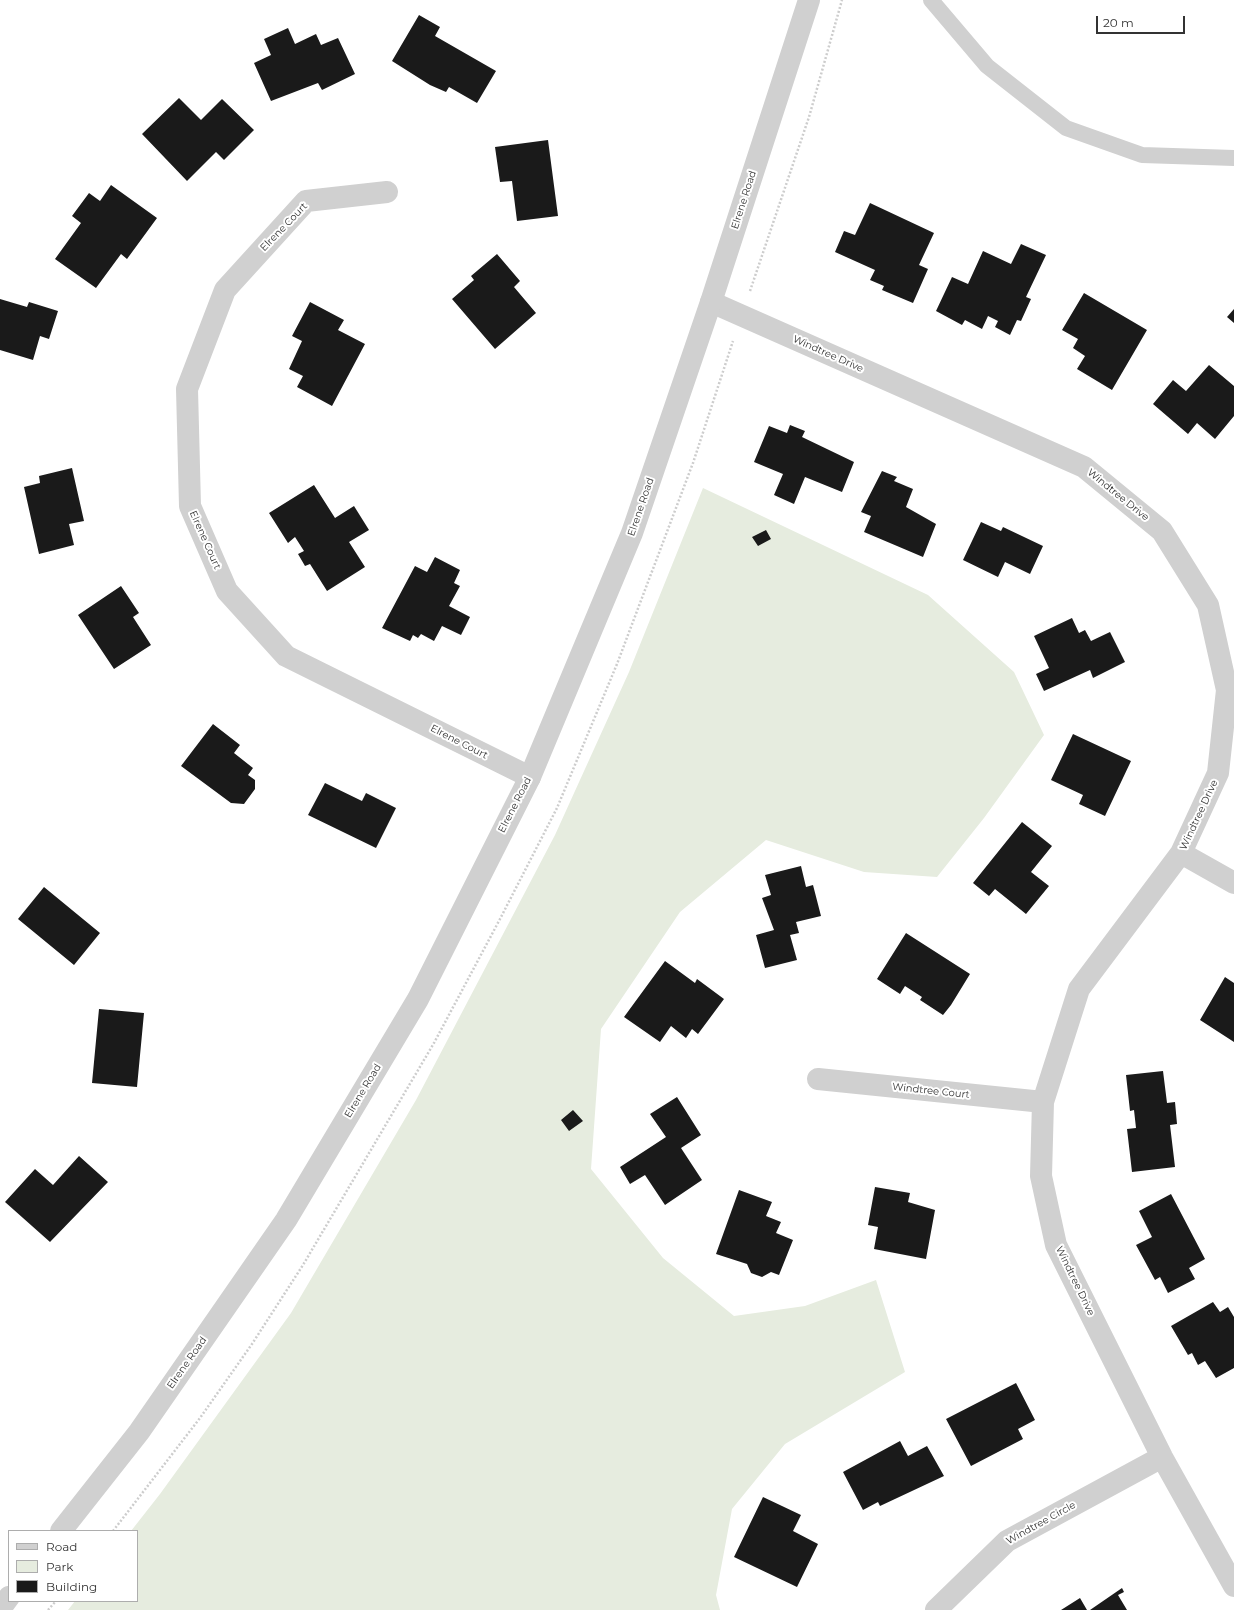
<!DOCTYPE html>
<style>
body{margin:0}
#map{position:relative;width:1234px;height:1610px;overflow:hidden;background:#fff;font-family:Montserrat,sans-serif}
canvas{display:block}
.legend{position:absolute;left:8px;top:1530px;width:130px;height:72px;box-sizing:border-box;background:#fff;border:1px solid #adadad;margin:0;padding:5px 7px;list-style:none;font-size:12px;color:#333}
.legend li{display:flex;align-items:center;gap:8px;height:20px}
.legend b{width:20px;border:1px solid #adadad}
.scale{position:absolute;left:1096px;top:16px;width:89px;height:18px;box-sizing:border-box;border:2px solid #333;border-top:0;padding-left:5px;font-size:12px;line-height:14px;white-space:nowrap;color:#333;-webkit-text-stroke:3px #fff;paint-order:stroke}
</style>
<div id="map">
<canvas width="1234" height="1610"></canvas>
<ul class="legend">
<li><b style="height:5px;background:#d0d0d0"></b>Road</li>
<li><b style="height:11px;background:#e6ecdf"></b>Park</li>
<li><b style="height:11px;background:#1a1a1a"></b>Building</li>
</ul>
<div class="scale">20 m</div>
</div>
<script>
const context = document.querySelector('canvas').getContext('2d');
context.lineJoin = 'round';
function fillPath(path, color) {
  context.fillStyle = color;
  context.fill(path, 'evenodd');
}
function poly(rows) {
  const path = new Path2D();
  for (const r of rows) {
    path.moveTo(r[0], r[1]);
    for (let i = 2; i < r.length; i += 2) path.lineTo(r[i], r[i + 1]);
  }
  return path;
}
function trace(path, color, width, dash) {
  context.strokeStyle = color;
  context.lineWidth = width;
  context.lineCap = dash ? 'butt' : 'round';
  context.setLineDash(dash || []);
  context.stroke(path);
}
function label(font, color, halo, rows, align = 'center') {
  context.font = font + ' Montserrat,sans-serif';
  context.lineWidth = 4;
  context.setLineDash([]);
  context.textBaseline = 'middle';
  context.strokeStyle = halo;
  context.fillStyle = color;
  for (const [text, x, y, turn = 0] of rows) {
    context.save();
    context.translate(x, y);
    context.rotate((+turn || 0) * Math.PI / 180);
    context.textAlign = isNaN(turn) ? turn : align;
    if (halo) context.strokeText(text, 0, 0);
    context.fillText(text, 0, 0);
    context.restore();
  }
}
const green = poly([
 [703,488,928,595,1014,672,1044,735,984,818,937,877,864,872,766,840,680,912,601,1029,591,1169,663,1258,734,1316,805,1306,876,1280,905,1372,785,1444,732,1509,716,1595,720,1610,68,1610,75,1601,137,1601,137,1531,131,1531,160,1494,291,1313,416,1100,555,835,629,672]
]);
const building = poly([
 [419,15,440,27,435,36,496,71,477,103,449,87,446,92,430,85,392,61],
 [288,28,295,44,316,34,321,45,338,38,355,74,322,90,318,83,271,101,254,63,271,55,264,39],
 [179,98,201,120,222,99,254,130,224,160,216,152,187,181,142,134],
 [548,140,558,216,517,221,512,181,500,182,495,147],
 [111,185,157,218,127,259,121,254,96,288,55,259,81,223,72,216,89,193,100,201],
 [870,203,934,233,919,265,928,269,913,303,882,290,884,286,870,280,875,270,835,252,844,231,855,235],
 [1021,244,1046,255,1026,297,1031,299,1021,321,1017,320,1010,335,995,327,998,321,988,316,982,329,965,320,962,325,936,311,952,277,968,284,983,251,1011,264],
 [497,254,520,281,514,287,536,313,495,349,452,299,474,280,471,276],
 [1084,293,1147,330,1112,390,1077,369,1085,356,1073,348,1078,339,1062,330],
 [0,299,27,307,29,302,58,311,49,339,40,336,33,360,0,350],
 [310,302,344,320,338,330,365,344,332,406,297,387,303,376,289,369,302,341,292,336],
 [1234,309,1234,323,1227,317],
 [1209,365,1234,386,1234,416,1215,439,1197,423,1188,434,1153,404,1173,380,1186,391],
 [790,425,805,431,802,437,854,462,842,492,805,477,794,504,774,495,783,474,754,462,769,426,787,433],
 [72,468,84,521,69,524,74,545,39,554,24,487,40,483,39,476],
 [882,471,897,477,894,481,913,489,906,507,936,524,923,557,864,532,871,516,861,512],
 [314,485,335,518,354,506,369,530,349,542,365,567,327,591,310,564,305,566,298,554,304,551,295,537,288,543,269,513],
 [981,522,1001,531,1003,527,1043,546,1030,574,1005,562,998,577,963,560],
 [766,530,771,539,758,546,752,537],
 [435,557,460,570,454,583,460,586,449,606,470,617,461,635,442,626,434,641,421,634,418,638,413,635,410,641,382,628,415,566,427,572],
 [121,586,139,613,133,617,151,645,114,669,78,615],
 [1072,618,1079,633,1085,630,1091,641,1110,632,1125,662,1093,678,1090,670,1044,691,1036,674,1049,668,1034,636],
 [213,724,240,745,234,753,253,768,248,775,255,780,255,789,244,804,231,803,181,766],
 [1073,734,1131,761,1105,816,1079,804,1083,795,1051,780],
 [325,783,362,801,366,793,396,808,376,848,308,815],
 [1022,822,1052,846,1031,872,1049,886,1026,914,995,889,989,896,973,883],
 [801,866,806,887,813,885,821,916,796,922,799,933,790,935,797,960,765,968,756,935,774,930,762,898,771,895,765,875],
 [44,887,100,933,74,965,18,919],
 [906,933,970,974,951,1005,943,1015,920,1000,922,997,905,986,900,994,877,979],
 [665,961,695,983,697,979,724,999,698,1034,692,1029,686,1038,671,1026,660,1042,624,1017],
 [1225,977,1234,983,1234,1042,1200,1020],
 [99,1009,144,1013,137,1087,92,1083],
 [1163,1071,1167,1103,1175,1102,1177,1124,1170,1125,1175,1167,1132,1172,1127,1129,1136,1128,1134,1110,1130,1111,1126,1075],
 [677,1097,701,1135,681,1148,702,1180,665,1205,645,1175,630,1184,620,1167,666,1137,650,1114],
 [573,1110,583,1121,569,1131,561,1120],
 [79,1156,108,1182,50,1242,5,1202,35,1169,53,1185],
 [875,1187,910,1193,908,1202,935,1210,926,1259,874,1249,878,1227,868,1225],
 [739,1190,772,1202,766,1216,781,1222,776,1233,793,1240,779,1275,771,1272,762,1277,751,1273,747,1264,716,1254],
 [1171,1194,1205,1259,1189,1268,1195,1279,1168,1293,1160,1277,1155,1280,1136,1245,1152,1237,1139,1211],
 [1213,1302,1220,1312,1228,1307,1234,1317,1234,1368,1216,1378,1205,1361,1198,1365,1192,1353,1188,1355,1171,1326],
 [1016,1383,1035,1420,1018,1429,1023,1439,971,1466,946,1419],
 [900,1441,908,1456,927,1446,944,1476,880,1506,878,1502,863,1510,843,1472],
 [763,1497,801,1515,793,1531,818,1544,797,1587,734,1557],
 [1122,1588,1124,1592,1118,1595,1127,1610,1090,1610],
 [1080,1598,1087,1610,1061,1610]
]);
const path = poly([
 [750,291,809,117,842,0],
 [113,1531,200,1418,252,1344,303,1265,434,1043,500,919,557,808,617,664,693,463,733,341],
 [48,1610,56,1601]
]);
const service = poly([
 [931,0,987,66,1066,128,1142,155,1234,158]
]);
const minor = poly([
 [387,192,306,201,225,290,187,389,190,506,227,591,286,656,530,777],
 [711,302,1084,467,1162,531,1208,605,1227,690,1218,773,1181,853,1079,989,1043,1102,1041,1176,1056,1245,1162,1457,1234,1586],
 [1181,853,1234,883],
 [818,1079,1043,1102],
 [936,1610,1007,1541,1162,1457]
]);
const tertiary = poly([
 [61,1531,139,1432,286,1220,418,999,530,777,632,533,711,302,809,0],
 [0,1609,9,1597]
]);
const streetNames = [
 ["Elrene Road",744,200,-72],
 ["Elrene Court",284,227,-46],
 ["Windtree Drive",828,354,24],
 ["Windtree Drive",1118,495,39],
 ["Elrene Road",641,507,-71],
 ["Elrene Court",205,540,66],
 ["Elrene Court",459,742,27],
 ["Elrene Road",515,805,-63],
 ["Windtree Drive",1199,815,-65],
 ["Elrene Road",363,1091,-59],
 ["Windtree Court",931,1091,6],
 ["Windtree Drive",1075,1281,64],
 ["Elrene Road",187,1363,-55],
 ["Windtree Circle",1041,1523,-29]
];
fillPath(green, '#e6ecdf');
fillPath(building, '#1a1a1a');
trace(path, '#cdcdcd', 2.5, [2, 2]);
trace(service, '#d0d0d0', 16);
trace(minor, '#d0d0d0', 22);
trace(tertiary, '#d0d0d0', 22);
label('10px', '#333', '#fff', streetNames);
</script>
